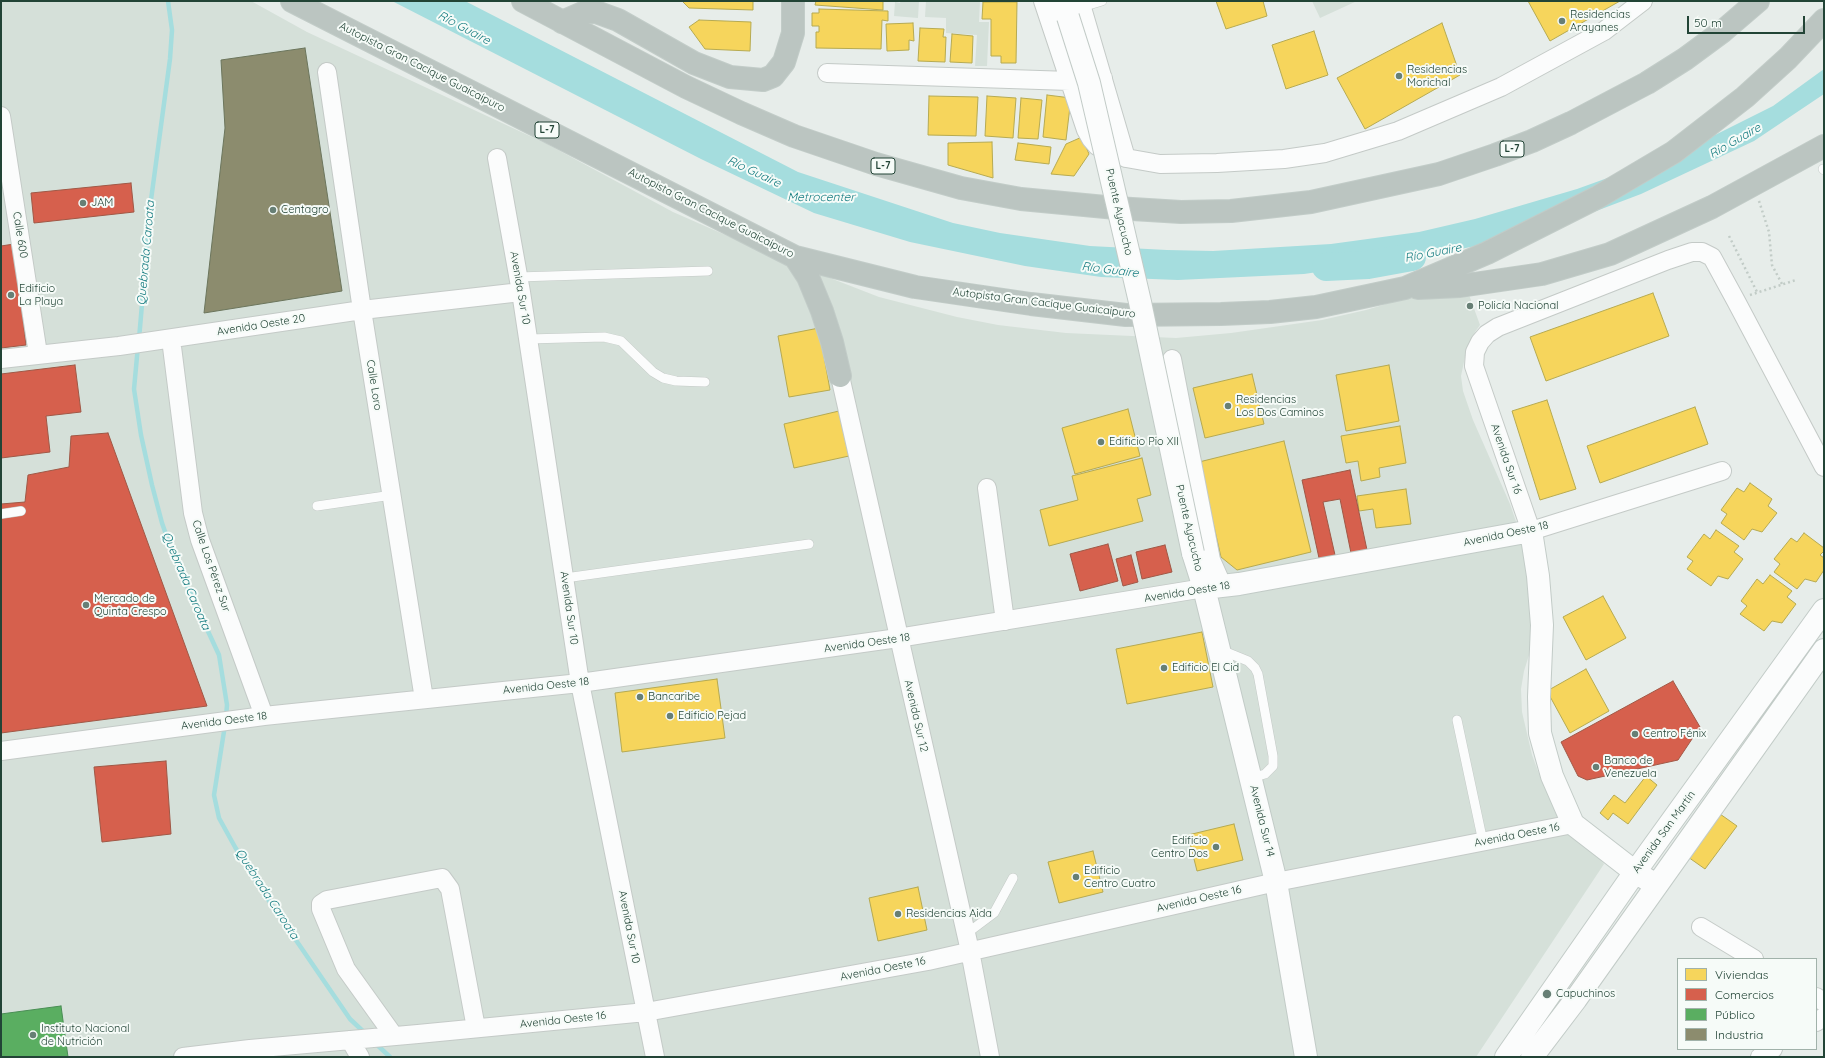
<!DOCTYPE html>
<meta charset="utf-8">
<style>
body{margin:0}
#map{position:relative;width:1825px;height:1058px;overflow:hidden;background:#e7edea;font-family:Quicksand,sans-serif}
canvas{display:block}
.frame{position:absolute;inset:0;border:2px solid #224436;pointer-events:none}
.legend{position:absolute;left:1677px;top:958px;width:140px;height:92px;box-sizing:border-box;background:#f6fbf8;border:1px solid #a1b2aa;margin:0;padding:5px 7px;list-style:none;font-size:12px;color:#224436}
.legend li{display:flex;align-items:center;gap:8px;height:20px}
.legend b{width:20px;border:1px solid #a1b2aa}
.scale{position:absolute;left:1687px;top:16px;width:118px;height:18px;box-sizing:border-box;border:2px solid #224436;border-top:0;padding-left:5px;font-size:12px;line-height:14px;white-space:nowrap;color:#224436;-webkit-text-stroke:3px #f6fbf8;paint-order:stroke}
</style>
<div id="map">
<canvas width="1825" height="1058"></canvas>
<div class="frame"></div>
<ul class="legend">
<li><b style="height:11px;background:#f6d55c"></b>Viviendas</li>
<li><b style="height:11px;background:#d6604d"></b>Comercios</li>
<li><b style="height:11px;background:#5aae61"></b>Público</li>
<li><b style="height:11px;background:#8c8c6e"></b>Industria</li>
</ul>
<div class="scale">50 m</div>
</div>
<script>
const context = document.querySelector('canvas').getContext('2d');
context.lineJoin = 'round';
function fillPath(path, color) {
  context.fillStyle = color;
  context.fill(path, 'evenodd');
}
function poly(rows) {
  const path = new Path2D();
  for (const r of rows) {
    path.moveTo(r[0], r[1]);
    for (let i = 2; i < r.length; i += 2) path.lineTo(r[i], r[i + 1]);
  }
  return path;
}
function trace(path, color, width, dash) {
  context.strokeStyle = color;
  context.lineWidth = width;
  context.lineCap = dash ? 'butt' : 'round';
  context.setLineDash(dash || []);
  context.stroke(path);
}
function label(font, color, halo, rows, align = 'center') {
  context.font = font + ' Quicksand,sans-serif';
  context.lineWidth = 4;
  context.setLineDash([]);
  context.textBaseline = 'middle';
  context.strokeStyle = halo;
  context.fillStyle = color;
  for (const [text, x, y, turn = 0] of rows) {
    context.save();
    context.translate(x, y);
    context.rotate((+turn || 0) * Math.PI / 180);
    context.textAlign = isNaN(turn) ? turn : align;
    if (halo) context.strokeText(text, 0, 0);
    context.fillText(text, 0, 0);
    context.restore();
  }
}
const built = poly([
 [1,1,251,1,307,32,547,144,673,212,771,255,879,297,957,317,998,325,1066,333,1176,338,1231,333,1322,320,1366,310,1464,281,1480,325,1475,332,1465,357,1461,376,1463,391,1473,420,1510,504,1524,545,1539,623,1524,671,1521,689,1522,712,1532,755,1542,782,1604,864,1476,1057,1,1057],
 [901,1,919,1,918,18,894,16,895,2,900,3],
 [926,1,980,1,979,22,989,22,987,66,975,66,977,35,946,33,946,18,925,17],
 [1312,1,1357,1,1320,18]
]);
const water = poly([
 [392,1,465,1,798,172,953,223,1000,233,1090,246,1167,250,1213,251,1331,244,1419,232,1475,219,1577,189,1685,150,1773,106,1824,69,1824,94,1754,141,1641,194,1583,216,1491,243,1420,257,1304,274,1178,280,1101,277,1025,266,910,242,814,213,701,159]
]);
const homes = poly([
 [682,1,753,1,753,10,689,8,682,1],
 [816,1,883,1,883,10,815,5,816,1],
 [1216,1,1263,1,1267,16,1226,29,1216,1],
 [1528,1,1620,1,1550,41,1528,1],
 [983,2,1017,2,1016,63,1001,63,1001,56,991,56,991,19,982,19,983,2],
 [819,9,888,11,888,21,882,20,881,49,816,48,816,32,819,32,819,26,812,26,812,13,819,13,819,9],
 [699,20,751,22,750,51,705,49,689,27,699,20],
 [913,23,914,41,909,40,909,50,887,51,886,24,913,23],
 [1442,23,1460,75,1365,129,1337,78,1442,23],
 [920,28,944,29,943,37,946,37,945,62,918,61,920,28],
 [1314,31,1328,75,1286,89,1272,45,1314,31],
 [952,34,973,36,972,63,950,62,952,34],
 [1047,95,1071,98,1066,140,1043,137,1047,95],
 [929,96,978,97,976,136,928,135,929,96],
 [987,96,1016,98,1013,138,985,136,987,96],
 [1021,98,1042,100,1038,139,1018,138,1021,98],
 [1082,137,1089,154,1074,176,1051,174,1066,144,1082,137],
 [992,142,993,178,948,165,948,143,992,142],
 [1018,143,1051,147,1049,164,1015,160,1018,143],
 [1653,293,1669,336,1546,381,1530,337,1653,293],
 [819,328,830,390,789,397,778,336,819,328],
 [1389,365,1399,421,1346,431,1336,375,1389,365],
 [1252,374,1264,424,1205,438,1193,388,1252,374],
 [1547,400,1576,489,1540,500,1512,411,1547,400],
 [1695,407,1708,444,1600,483,1587,446,1695,407],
 [1128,409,1140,456,1075,474,1062,428,1128,409],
 [839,411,849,456,794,468,784,424,839,411],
 [1400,426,1406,463,1379,468,1380,477,1361,481,1358,461,1346,463,1341,436,1400,426],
 [1284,441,1311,552,1237,570,1221,557,1199,462,1284,441],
 [1142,458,1151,495,1137,499,1143,521,1049,546,1040,510,1078,500,1072,476,1142,458],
 [1750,483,1772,499,1768,506,1777,513,1762,532,1752,529,1744,540,1721,523,1727,514,1721,510,1737,488,1744,492,1750,483],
 [1406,489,1411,524,1376,528,1373,509,1359,511,1357,496,1406,489],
 [1716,530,1739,546,1734,552,1743,559,1728,579,1718,576,1711,586,1687,569,1693,561,1687,557,1704,534,1710,539,1716,530],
 [1804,533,1824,548,1824,551,1820,555,1824,558,1824,570,1816,582,1805,579,1797,589,1774,572,1780,564,1774,559,1791,538,1797,542,1804,533],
 [1770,575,1792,591,1787,597,1796,604,1782,623,1772,621,1764,631,1740,614,1747,606,1741,601,1757,579,1763,584,1770,575],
 [1603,596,1626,638,1586,660,1563,617,1603,596],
 [1202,632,1213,687,1127,704,1116,649,1202,632],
 [1586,669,1609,711,1570,733,1547,691,1586,669],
 [717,679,725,738,622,752,615,693,717,679],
 [1646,776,1657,785,1628,824,1613,813,1608,820,1600,813,1614,795,1625,803,1646,776],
 [1720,814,1737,826,1705,869,1688,857,1720,814],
 [1234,824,1243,860,1197,871,1188,835,1234,824],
 [1093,851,1103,892,1059,903,1048,862,1093,851],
 [918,887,927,930,878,941,869,898,918,887]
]);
const shops = poly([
 [131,183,134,212,34,223,31,193,131,183],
 [14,244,26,345,1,348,1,246,14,244],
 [75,365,81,412,46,416,50,452,1,458,1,374,75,365],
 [108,433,207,706,1,733,1,504,25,502,28,475,69,467,71,436,108,433],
 [1350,470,1367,550,1351,553,1340,499,1323,502,1335,555,1319,558,1302,480,1350,470],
 [1108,544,1118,581,1080,591,1070,554,1108,544],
 [1165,545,1172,572,1142,579,1136,552,1165,545],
 [1131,555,1138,582,1123,586,1116,559,1131,555],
 [1673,681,1700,727,1678,760,1587,780,1578,776,1561,742,1673,681],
 [166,761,171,834,102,842,94,767,166,761]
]);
const public = poly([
 [61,1006,68,1057,1,1057,1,1014,61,1006]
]);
const industry = poly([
 [305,48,342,291,204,313,225,128,221,60,305,48]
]);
const stream = poly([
 [139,339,151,200,170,59,172,30,168,1],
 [138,346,134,389,141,435,152,485,162,523,175,560,219,655,227,705,226,717],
 [225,725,214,795,219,818,235,847,263,892,350,1019,366,1034],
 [375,1043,390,1057]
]);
const river = poly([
 [1326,267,1368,265,1412,257]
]);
const path = poly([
 [1759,201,1769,232,1772,265,1782,284],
 [1729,236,1757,292],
 [1750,295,1796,280]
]);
const lane = poly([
 [1082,7,1102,1],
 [1823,169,1824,170],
 [518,277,708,271],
 [528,339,604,337,621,341,653,372,663,378,676,381,705,382],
 [317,506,392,495],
 [1,514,21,511],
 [565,578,809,544],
 [1221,650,1248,661,1255,668,1258,674,1273,756,1273,766,1265,774,1251,778],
 [1457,720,1483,842],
 [966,934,994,913,1013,878]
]);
const street = poly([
 [1043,1,1086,130,1091,139,1097,146,1126,158,1160,164,1217,163,1284,159,1325,153,1398,131,1501,87,1604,31,1643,1],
 [1080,1,1126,158],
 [327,72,362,310,424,699],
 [827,73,1070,81,1103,78],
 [1,116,38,354],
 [497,158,521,292,580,683,655,1057],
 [171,339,193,513,200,540,264,716],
 [1,359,119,346,362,310,521,292],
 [1172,359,1211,560,1223,587],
 [840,376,970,951,990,1057],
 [1722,471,1531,531,1474,366,1475,352,1480,342,1487,334,1498,327,1668,260,1692,252,1702,252,1712,257,1736,301,1824,467],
 [987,488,1005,621],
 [1,751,264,716,580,683,898,638,1204,588],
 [1701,927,1754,959],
 [1816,997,1824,1002],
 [1816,1022,1824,1017],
 [394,1036,346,969,321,909,321,904,327,900,442,878,450,889,476,1028],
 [350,1040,360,1057],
 [183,1057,250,1049,418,1034,646,1012,928,961,1276,882,1573,824],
 [1760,1057,1773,1049]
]);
const secondary = poly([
 [1063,1,1068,17],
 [1193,553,1204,588,1276,882,1306,1057],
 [1204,588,1239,584,1531,531,1538,576,1542,625,1539,697,1540,733,1552,776,1573,824,1635,872,1656,885],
 [1506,1057,1635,872,1824,610],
 [1532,1057,1576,999,1824,650]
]);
const highway = poly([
 [292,1,795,257,915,287,1031,304,1126,315,1221,314,1270,312,1316,307,1405,288,1487,253,1598,197,1674,152,1745,97,1788,58,1824,20],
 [523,1,686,87,741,113,794,136,876,164,961,188,1021,199,1116,208,1181,212,1231,211,1311,202,1439,174,1495,155,1532,141,1571,123,1647,83,1685,59,1723,31,1758,1],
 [562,22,585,12,596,12,618,20,694,63,730,77,763,80,773,76,784,62,793,33,793,1],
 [795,257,808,277,822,311,832,342,840,376],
 [1418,288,1460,286,1542,274,1610,254,1712,207,1824,146]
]);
const secondaryBridge = poly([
 [1068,17,1089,83,1140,302,1193,553]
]);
const markers = [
 [1562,21,4,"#677f75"],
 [1399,76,4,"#677f75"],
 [83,203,4,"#677f75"],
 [273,210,4,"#677f75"],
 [11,295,4,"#677f75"],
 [1470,306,4,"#677f75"],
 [1228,406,4,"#677f75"],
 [1101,442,4,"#677f75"],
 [86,605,4,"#677f75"],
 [1164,668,4,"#677f75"],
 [640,697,4,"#677f75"],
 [670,716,4,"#677f75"],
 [1635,734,4,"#677f75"],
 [1596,767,4,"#677f75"],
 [1216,847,4,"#677f75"],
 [1076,877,4,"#677f75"],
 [898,914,4,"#677f75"],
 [1547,994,5,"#677f75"],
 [33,1035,4,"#677f75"]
];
const shields = [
 [547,130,24],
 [1512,149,24],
 [883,166,24]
];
const shieldNames = [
 ["L-7",547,130],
 ["L-7",1512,149],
 ["L-7",883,166]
];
const poiNames = [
 ["Residencias",1570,15],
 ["Arayanes",1570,28],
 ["Residencias",1407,70],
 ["Morichal",1407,83],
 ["JAM",91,203],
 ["Centagro",281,210],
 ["Edificio",19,289],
 ["La Playa",19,302],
 ["Policía Nacional",1478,306],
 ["Residencias",1236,400],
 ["Los Dos Caminos",1236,413],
 ["Edificio Pio XII",1109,442],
 ["Mercado de",94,599],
 ["Quinta Crespo",94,612],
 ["Edificio El Cid",1172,668],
 ["Bancaribe",648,697],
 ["Edificio Pejad",678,716],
 ["Centro Fénix",1643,734],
 ["Banco de",1604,761],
 ["Venezuela",1604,774],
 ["Edificio",1208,841,"right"],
 ["Centro Dos",1208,854,"right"],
 ["Edificio",1084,871],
 ["Centro Cuatro",1084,884],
 ["Residencias Aida",906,914],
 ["Capuchinos",1556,994],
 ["Instituto Nacional",41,1029],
 ["de Nutrición",41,1042]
];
const streetNames = [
 ["Autopista Gran Cacique Guaicaipuro",422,67,27],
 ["Puente Ayacucho",1119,212,77],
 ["Autopista Gran Cacique Guaicaipuro",711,213,27],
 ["Calle 600",20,235,81],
 ["Avenida Sur 10",520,288,80],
 ["Autopista Gran Cacique Guaicaipuro",1044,303,7],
 ["Avenida Oeste 20",261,325,-9],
 ["Calle Loro",374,385,81],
 ["Avenida Sur 16",1506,459,71],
 ["Puente Ayacucho",1189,528,77],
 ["Avenida Oeste 18",1506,534,-12],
 ["Calle Los Pérez Sur",211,566,71],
 ["Avenida Oeste 18",1187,592,-9],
 ["Avenida Sur 10",569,608,82],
 ["Avenida Oeste 18",867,643,-8],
 ["Avenida Oeste 18",546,686,-6],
 ["Avenida Sur 12",916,716,77],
 ["Avenida Oeste 18",224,721,-7],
 ["Avenida Sur 14",1262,821,76],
 ["Avenida San Martín",1664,832,-54],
 ["Avenida Oeste 16",1517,835,-11],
 ["Avenida Oeste 16",1199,899,-13],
 ["Avenida Sur 10",629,927,79],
 ["Avenida Oeste 16",883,969,-11],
 ["Avenida Oeste 16",563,1020,-6]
];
const waterNames = [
 ["Río Guaire",464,28,28],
 ["Río Guaire",1735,141,-30],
 ["Río Guaire",754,172,25],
 ["Metrocenter",821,197],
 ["Quebrada Caroata",146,253,-85],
 ["Río Guaire",1433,253,-11],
 ["Río Guaire",1110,270,7],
 ["Quebrada Caroata",186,581,67],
 ["Quebrada Caroata",267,894,57]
];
fillPath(built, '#d5e0d9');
fillPath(water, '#a5ddde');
fillPath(homes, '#f6d55c');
trace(homes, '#b6aa51', 1);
fillPath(shops, '#d6604d');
trace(shops, '#a05846', 1);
fillPath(public, '#5aae61');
trace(public, '#498e54', 1);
fillPath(industry, '#8c8c6e');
trace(industry, '#6c765d', 1);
trace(stream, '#a5ddde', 4.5);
trace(river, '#a5ddde', 28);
trace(lane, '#c4cac7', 10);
trace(street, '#c4cac7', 20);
trace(secondary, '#c2cbc7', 24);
trace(highway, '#c2ccc8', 24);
trace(path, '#c2ccc7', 2.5, [2, 3]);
trace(lane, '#fbfcfc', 9);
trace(street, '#fbfcfc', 18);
trace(secondary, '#fbfcfc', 22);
trace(highway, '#bbc5c1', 22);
trace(secondaryBridge, '#c2cbc7', 24, []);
trace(secondaryBridge, '#fbfcfc', 22);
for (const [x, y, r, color] of markers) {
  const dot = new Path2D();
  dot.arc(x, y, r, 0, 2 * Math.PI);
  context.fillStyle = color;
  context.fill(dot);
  trace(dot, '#f6fbf8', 1.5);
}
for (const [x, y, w] of shields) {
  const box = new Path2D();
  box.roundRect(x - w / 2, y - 8, w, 16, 3);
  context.fillStyle = '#f6fbf8';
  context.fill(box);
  trace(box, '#224436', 1);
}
label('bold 10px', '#224436', null, shieldNames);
label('11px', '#224436', '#f6fbf8', poiNames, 'left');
label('11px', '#224436', '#f6fbf8', streetNames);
label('italic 12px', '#157c80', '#f6fbf8', waterNames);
</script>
